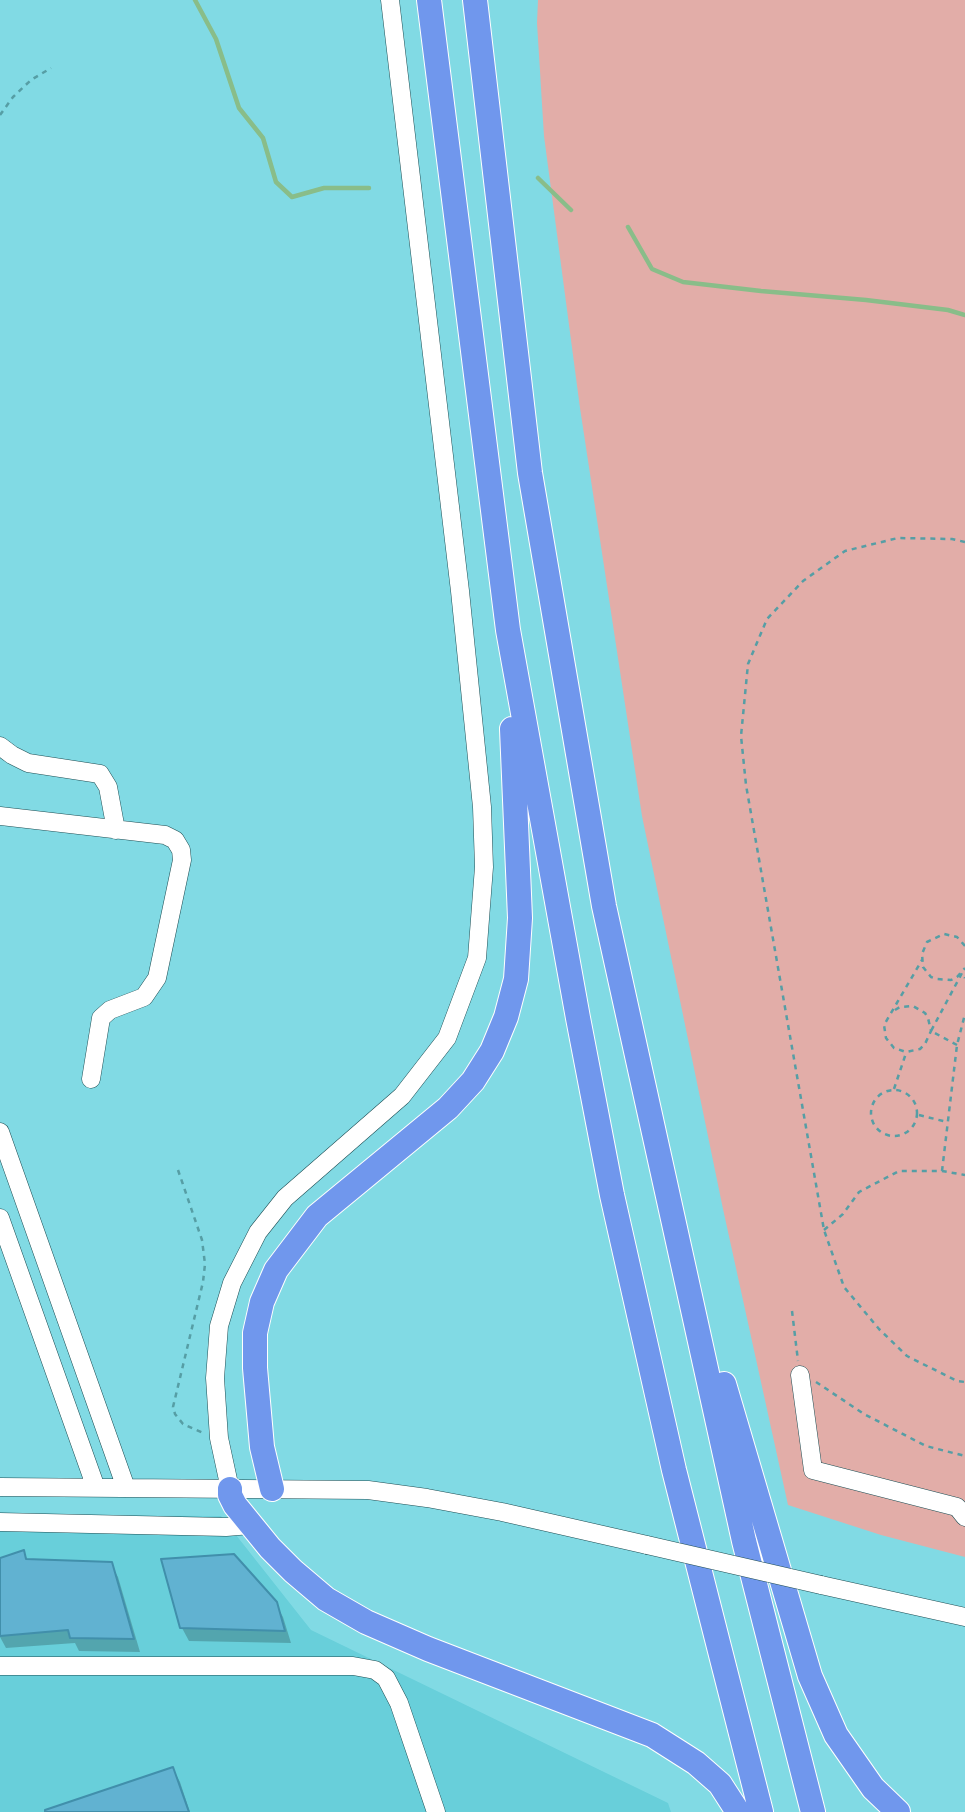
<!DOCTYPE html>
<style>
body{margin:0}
canvas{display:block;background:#81dae4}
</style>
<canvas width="965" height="1812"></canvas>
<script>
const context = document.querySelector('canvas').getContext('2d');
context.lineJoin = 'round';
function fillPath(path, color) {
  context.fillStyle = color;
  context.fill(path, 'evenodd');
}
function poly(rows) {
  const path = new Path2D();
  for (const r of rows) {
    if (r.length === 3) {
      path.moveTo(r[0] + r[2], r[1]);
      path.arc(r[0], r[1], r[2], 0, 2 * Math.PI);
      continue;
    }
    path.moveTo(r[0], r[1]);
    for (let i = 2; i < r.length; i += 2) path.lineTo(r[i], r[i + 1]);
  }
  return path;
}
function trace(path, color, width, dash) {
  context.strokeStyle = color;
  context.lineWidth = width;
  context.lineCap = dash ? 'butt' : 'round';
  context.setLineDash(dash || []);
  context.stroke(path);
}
const built = poly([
 [0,1515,221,1516,311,1630,668,1803,671,1812,0,1812]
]);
const green = poly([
 [538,0,965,0,965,1557,881,1535,788,1505,723,1209,642,816,580,408,544,136,537,23]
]);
const shadow = poly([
 [23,1552,28,1560,110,1563,118,1577,140,1652,79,1651,75,1643,6,1648,0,1637,0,1560],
 [275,1603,283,1617,291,1643,189,1641,182,1628],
 [173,1769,180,1782,190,1812,45,1812]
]);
const stream = poly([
 [195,0,216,39,239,108,263,138,276,182,292,197,324,188,369,188],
 [538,178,571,210],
 [628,227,652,269,683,282,761,291,866,300,948,310,965,315]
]);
const building = poly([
 [24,1550,26,1559,112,1562,134,1639,70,1638,68,1630,0,1636,0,1558,24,1550],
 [234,1554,277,1602,285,1631,180,1628,161,1559,234,1554],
 [173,1767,189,1812,45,1812,45,1810,173,1767]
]);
const path = poly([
 [0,115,13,97,31,80,51,68],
 [965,542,952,539,898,538,845,551,803,581,767,619,748,664,741,736,746,785,824,1230,844,1287,879,1329,907,1356,957,1381,965,1382],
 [965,946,957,937,944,934,927,942,922,954,923,967,931,977,937,979,951,980,957,977,965,968],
 [895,1010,900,1007,913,1006,925,1013,928,1018,931,1031,925,1044,920,1049,906,1052,894,1048,886,1038,884,1025,922,960],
 [957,1045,931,1031,962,973,965,978],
 [894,1089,906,1053],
 [894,1113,23],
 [919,1115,947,1122],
 [178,1170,202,1240,205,1264,203,1282,173,1407,175,1414,183,1424,203,1433],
 [942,1171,957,1045,965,1014],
 [824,1230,843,1214,859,1192,899,1171,942,1171,965,1175],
 [792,1311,798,1361],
 [816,1382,864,1414,926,1446,965,1456]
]);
const minor = poly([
 [0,746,12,755,28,763,100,774,108,787,116,830],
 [0,816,165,835,175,840,181,850,182,860,157,978,144,997,110,1010,101,1018,91,1079],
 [0,1132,126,1488],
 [0,1218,96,1488],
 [800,1375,813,1470,957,1507,965,1517],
 [0,1487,368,1490,427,1498,502,1512,647,1545],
 [230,1489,219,1438,215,1378,219,1326,232,1283,258,1232,285,1198,402,1096,447,1038,477,958,484,867,482,807,460,591,390,0],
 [0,1522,226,1527,251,1525],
 [821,1585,965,1617],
 [0,1666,353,1666,375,1670,386,1678,399,1703,436,1812]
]);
const highway = poly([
 [429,0,508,630,578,1018,612,1195,674,1470,761,1812],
 [475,0,530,473,604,906,744,1541,813,1812],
 [724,1384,810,1676,836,1735,873,1788,898,1812],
 [230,1489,230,1495,235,1505,270,1548,293,1571,326,1599,366,1622,428,1649,652,1735,696,1763,720,1784,738,1812],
 [272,1489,262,1447,255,1368,255,1333,262,1302,276,1270,317,1216,448,1108,473,1081,492,1051,506,1017,516,979,520,918,512,729]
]);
const minorBridge = poly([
 [647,1545,821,1585]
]);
fillPath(built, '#68cfda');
fillPath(green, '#e2ada8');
fillPath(shadow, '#0003');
trace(stream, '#89bd89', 4.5);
fillPath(building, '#61b2d1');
trace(building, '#418fab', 2);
trace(minor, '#1e4e54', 19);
trace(highway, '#fff', 26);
trace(path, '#569ea5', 2.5, [5, 5]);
trace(minor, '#fff', 18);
trace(highway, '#7097ed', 24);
trace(minorBridge, '#1e4e54', 19, []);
trace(minorBridge, '#fff', 18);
</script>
